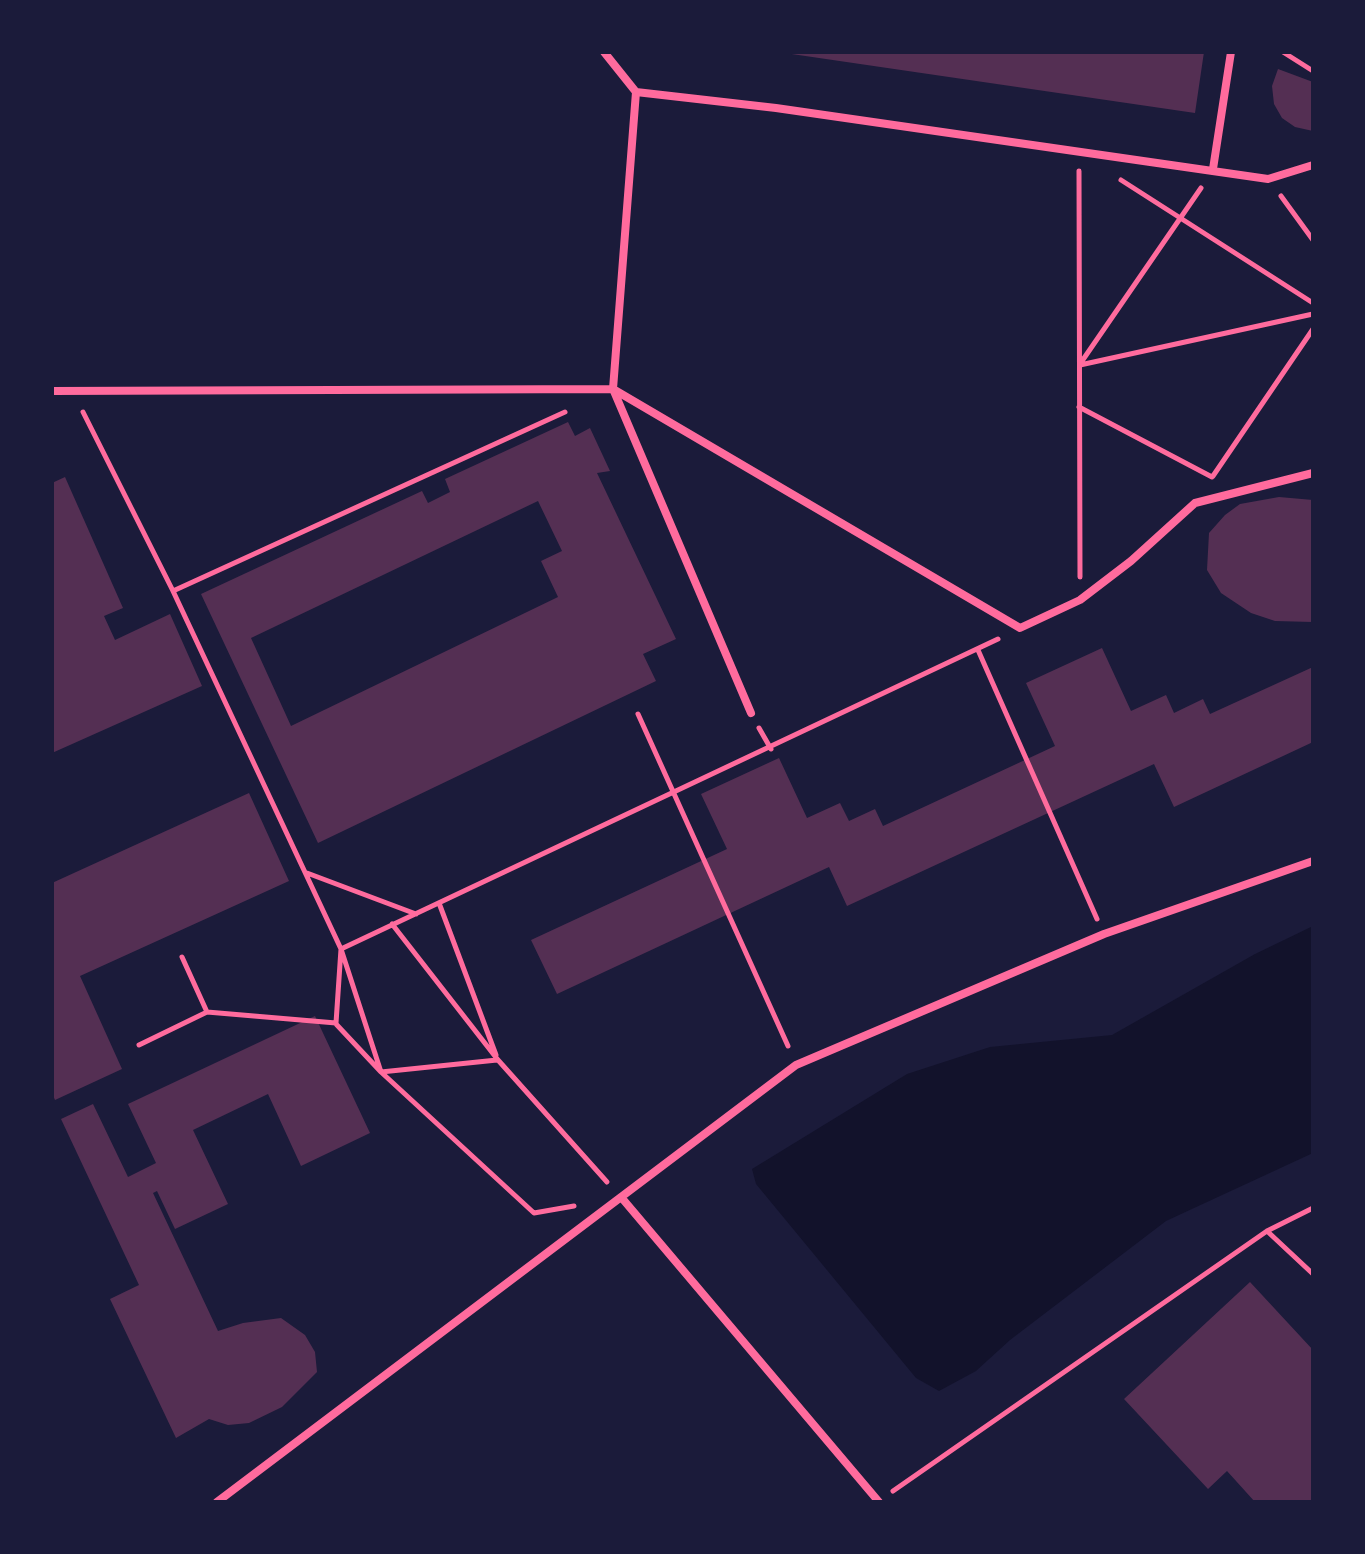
<!DOCTYPE html>
<style>
body{margin:0}
#map{position:relative;width:1365px;height:1554px;overflow:hidden;background:#1b1b3a;font-family:Literata,serif}
canvas{display:block}
.frame{position:absolute;inset:0;border:54px solid #1b1b3a;pointer-events:none}
</style>
<div id="map">
<canvas width="1365" height="1554"></canvas>
<div class="frame"></div>
</div>
<script>
const context = document.querySelector('canvas').getContext('2d');
context.lineJoin = 'round';
function fillPath(path, color) {
  context.fillStyle = color;
  context.fill(path, 'evenodd');
}
function poly(rows) {
  const path = new Path2D();
  for (const r of rows) {
    path.moveTo(r[0], r[1]);
    for (let i = 2; i < r.length; i += 2) path.lineTo(r[i], r[i + 1]);
  }
  return path;
}
function trace(path, color, width, dash) {
  context.strokeStyle = color;
  context.lineWidth = width;
  context.lineCap = dash ? 'butt' : 'round';
  context.setLineDash(dash || []);
  context.stroke(path);
}
const water = poly([
 [1313,926,1313,1153,1166,1221,1010,1340,976,1371,939,1391,916,1378,756,1184,752,1169,907,1074,990,1047,1112,1035,1255,954]
]);
const building = poly([
 [778,52,1204,52,1195,113],
 [1278,69,1313,82,1313,131,1295,127,1282,118,1274,104,1272,86],
 [568,422,575,436,590,428,610,471,597,473,676,639,643,654,656,681,318,843,201,594,422,491,428,503,450,492,445,479],
 [538,501,562,551,541,561,558,597,291,726,251,638],
 [65,477,123,608,104,616,115,640,170,614,202,686,52,753,52,483],
 [1279,497,1313,500,1313,622,1275,621,1251,613,1221,593,1207,570,1209,533,1225,515,1240,504],
 [1102,648,1131,711,1166,695,1174,713,1203,699,1210,714,1313,667,1313,742,1174,807,1154,764,847,906,829,867,557,994,531,940,727,849,701,794,779,758,807,818,840,803,849,821,875,809,883,826,1055,746,1026,683],
 [249,793,289,881,80,976,122,1069,55,1100,52,1093,52,883],
 [315,1016,370,1133,301,1166,268,1094,193,1130,228,1204,175,1229,157,1191,153,1193,218,1331,243,1323,281,1318,305,1335,315,1352,317,1372,282,1407,249,1423,228,1425,209,1419,176,1438,110,1299,139,1285,61,1119,93,1104,128,1177,156,1163,128,1104],
 [1250,1282,1313,1350,1313,1502,1255,1502,1227,1471,1208,1489,1124,1399]
]);
const path = poly([
 [1283,52,1313,71],
 [1079,171,1080,577],
 [1121,180,1313,303],
 [1281,196,1313,240],
 [1080,364,1201,188],
 [1080,365,1313,314],
 [1079,407,1212,477],
 [83,412,173,591,341,949,381,1072,534,1213,574,1206],
 [1213,476,1313,329],
 [173,591,565,412],
 [978,650,1097,919],
 [638,714,788,1046],
 [759,728,771,749],
 [307,873,416,914],
 [439,903,496,1055],
 [392,924,498,1060,607,1182],
 [182,957,207,1012],
 [336,1024,381,1072,497,1060],
 [139,1045,207,1012,336,1023,341,949,998,639],
 [1267,1231,1313,1274],
 [893,1491,1267,1231,1313,1208]
]);
const minor = poly([
 [604,52,636,92,776,108,1268,179,1313,165],
 [636,92,613,389,751,713],
 [1213,169,1231,52],
 [52,391,613,389,1020,628,1080,600,1131,561,1195,503,1313,473],
 [621,1197,879,1502],
 [217,1502,796,1065,1104,934,1313,861]
]);
fillPath(water, '#12122b');
fillPath(building, '#542f53');
trace(path, '#ff6b9d', 5);
trace(minor, '#ff6b9d', 8);
</script>
